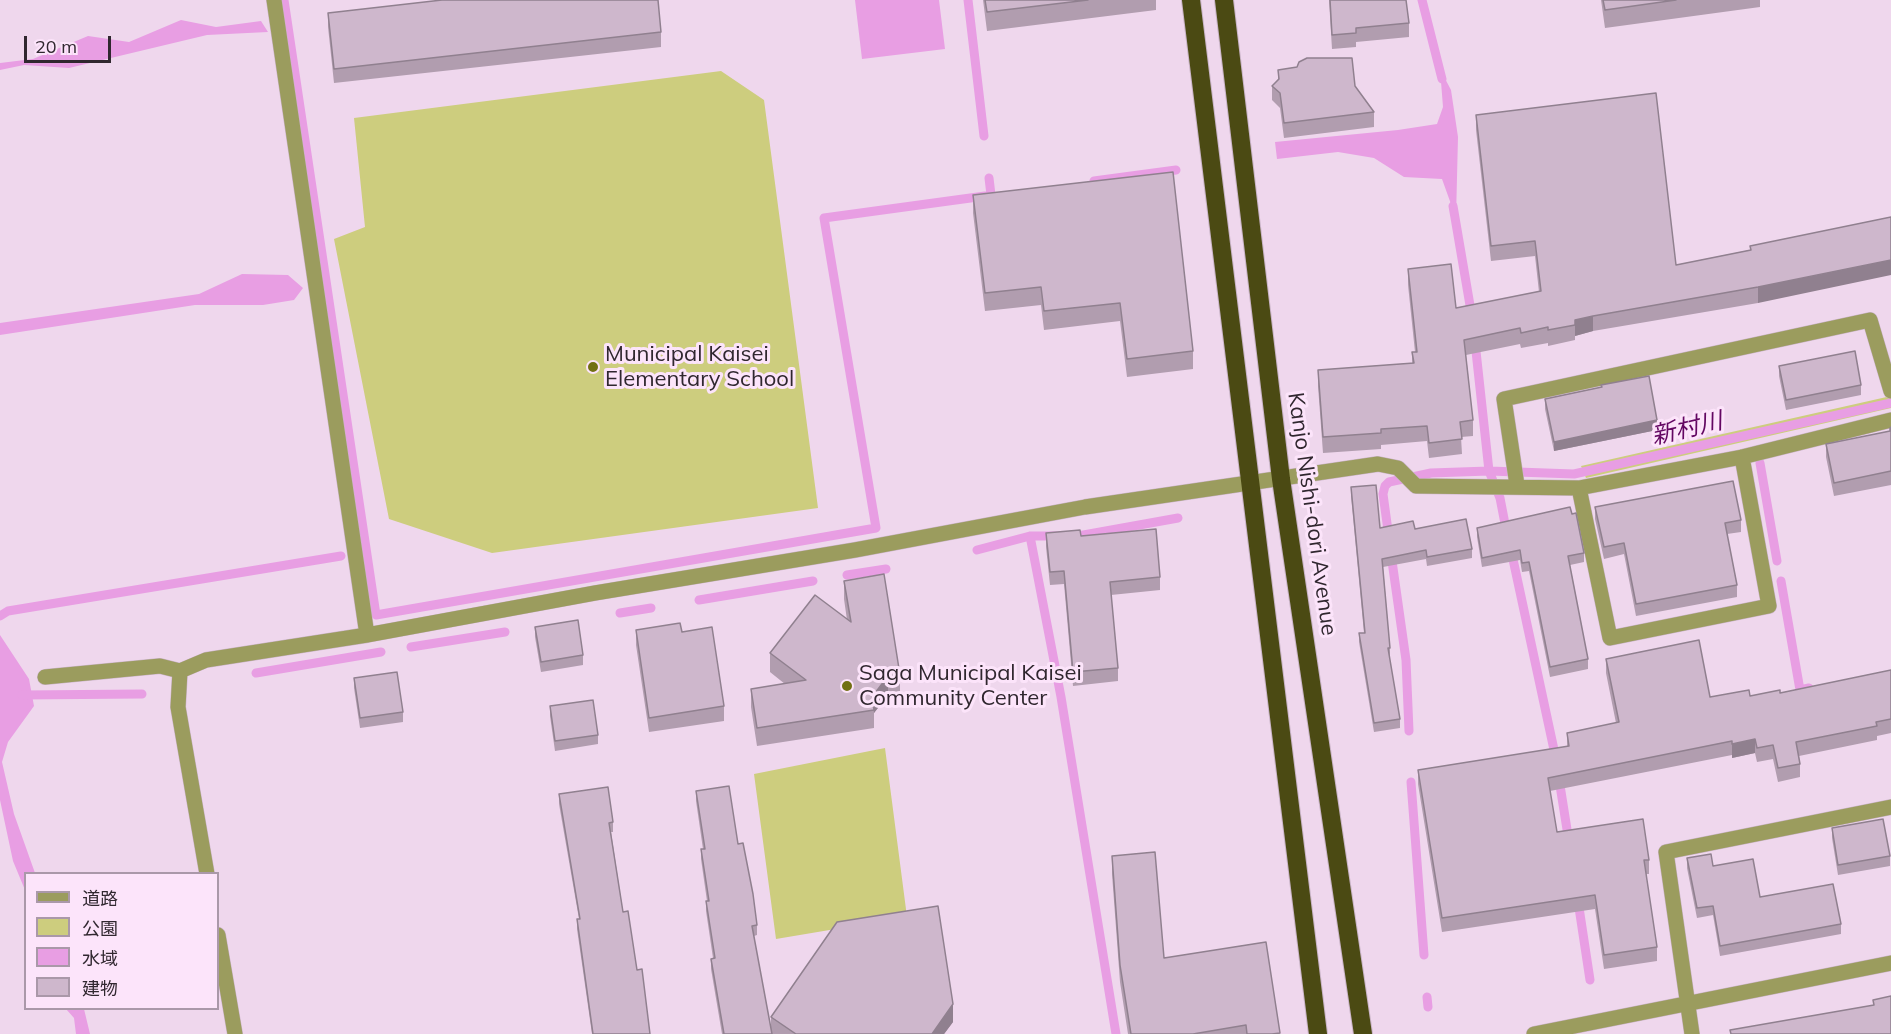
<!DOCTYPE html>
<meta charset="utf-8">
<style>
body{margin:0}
#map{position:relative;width:1891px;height:1034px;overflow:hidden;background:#efd7ed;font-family:Mulish,"Noto Sans JP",sans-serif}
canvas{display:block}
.legend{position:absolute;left:24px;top:872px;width:195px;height:138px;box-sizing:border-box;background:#fce4fa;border:2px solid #aa98a9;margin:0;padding:8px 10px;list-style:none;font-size:18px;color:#30272f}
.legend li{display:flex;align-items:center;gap:12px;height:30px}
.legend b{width:30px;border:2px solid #aa98a9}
.scale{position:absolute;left:24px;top:36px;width:87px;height:27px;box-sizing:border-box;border:3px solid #30272f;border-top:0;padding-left:8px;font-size:18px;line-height:21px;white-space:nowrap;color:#30272f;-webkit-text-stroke:4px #fce4fa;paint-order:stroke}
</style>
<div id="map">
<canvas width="1891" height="1034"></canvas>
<ul class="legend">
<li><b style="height:8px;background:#9b9c5e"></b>道路</li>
<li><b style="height:16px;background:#cdcd7e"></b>公園</li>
<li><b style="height:16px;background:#e89ee3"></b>水域</li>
<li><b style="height:16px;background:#ceb7cc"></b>建物</li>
</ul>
<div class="scale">20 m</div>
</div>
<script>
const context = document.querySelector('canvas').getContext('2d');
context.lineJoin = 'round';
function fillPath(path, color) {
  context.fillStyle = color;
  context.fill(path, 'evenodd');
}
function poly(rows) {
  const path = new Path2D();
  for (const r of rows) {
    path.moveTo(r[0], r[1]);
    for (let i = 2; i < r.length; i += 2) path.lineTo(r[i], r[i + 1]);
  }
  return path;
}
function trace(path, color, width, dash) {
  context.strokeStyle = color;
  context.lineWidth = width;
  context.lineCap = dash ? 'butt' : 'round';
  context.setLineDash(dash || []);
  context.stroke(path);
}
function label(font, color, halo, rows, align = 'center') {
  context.font = font + ' Mulish,"Noto Sans JP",sans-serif';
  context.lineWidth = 6;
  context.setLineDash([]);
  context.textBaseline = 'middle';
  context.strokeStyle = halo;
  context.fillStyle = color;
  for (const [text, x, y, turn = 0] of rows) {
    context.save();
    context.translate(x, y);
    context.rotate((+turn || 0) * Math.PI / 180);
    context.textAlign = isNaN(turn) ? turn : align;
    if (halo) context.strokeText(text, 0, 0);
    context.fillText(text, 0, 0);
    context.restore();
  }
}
const green = poly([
 [721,71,764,100,818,508,492,553,389,519,334,239,365,227,354,118],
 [1891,396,1891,408,1586,478,1581,466],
 [885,748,907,917,776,939,754,774]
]);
const water = poly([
 [855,0,939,0,945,49,862,59],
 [181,20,216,27,261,21,268,32,207,35,69,68,24,65,0,70,0,63,33,59,88,36,129,42],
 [1440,69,1451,90,1458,137,1456,218,1442,179,1404,177,1374,158,1338,152,1277,159,1275,142,1398,130,1437,124,1443,107],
 [242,274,288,275,303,288,294,300,263,305,195,305,0,335,0,323,199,294],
 [0,635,29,679,34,706,8,742,2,762,14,814,35,873,26,874,25,890,13,861,0,800],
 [66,1009,84,1009,90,1034,76,1034,74,1018]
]);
const stream = poly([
 [284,0,376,615,876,528,824,218,985,196],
 [968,0,984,136],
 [1422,0,1442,79],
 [989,178,991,195],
 [1094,181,1176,170],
 [1453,206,1472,317],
 [1760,463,1777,561],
 [1507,534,1500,498,1489,471,1574,474,1891,403],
 [1389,538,1383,494,1385,486,1389,482,1431,473,1489,471,1475,342],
 [977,550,1030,536],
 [1511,550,1556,759],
 [1391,554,1406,660,1409,731],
 [847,575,886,569],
 [1781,581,1800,690,1809,688],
 [699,600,813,581],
 [620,613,651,608],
 [0,616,8,611,341,556],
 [411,647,505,632],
 [256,673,381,652],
 [22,695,142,694],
 [1559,779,1569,842],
 [1411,782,1424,955],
 [1578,901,1590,980],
 [1427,997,1428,1007],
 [1116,1034,1061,697,1030,536,1078,536,1178,518]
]);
const minor = poly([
 [274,0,367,635],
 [1517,485,1504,399,1870,320,1891,391],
 [1579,488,1610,638,1769,606,1742,457],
 [45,677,160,666,180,671],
 [207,874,178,707,180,671,206,660,367,635,595,593,855,550,1085,507,1378,464,1398,468,1416,486,1579,488,1742,457,1891,420],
 [218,935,235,1034],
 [1534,1034,1891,963],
 [1692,1034,1666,852,1891,807]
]);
const highway = poly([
 [1191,0,1318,1034],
 [1224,0,1281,479,1363,1034]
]);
const wall = poly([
 [983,0,1156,0,1156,10,987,31],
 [1329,0,1406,0,1409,23,1409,37,1356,42,1356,47,1332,49],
 [1601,0,1760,0,1760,7,1605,28],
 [328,13,661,32,661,47,334,83,328,27],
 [1278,70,1355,86,1374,112,1374,127,1284,138,1280,108,1272,100,1272,86,1278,79],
 [1476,115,1676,265,1750,250,1750,246,1891,217,1758,303,1593,331,1575,336,1575,340,1548,346,1548,343,1521,348,1520,344,1466,355,1473,420,1473,436,1461,437,1462,454,1429,458,1427,441,1381,445,1381,449,1323,453,1318,386,1318,370,1412,363,1412,352,1415,352,1408,285,1408,269,1456,308,1539,292,1535,256,1491,261,1476,130],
 [973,195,1193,351,1193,369,1127,377,1120,321,1044,330,1041,305,985,311,973,213],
 [1779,366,1861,385,1861,395,1786,410,1779,376],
 [1601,387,1657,430,1554,451,1545,409,1545,399],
 [1891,427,1891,485,1834,496,1826,457,1826,444,1890,432,1890,428],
 [1351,487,1380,528,1415,529,1472,549,1472,558,1427,566,1426,559,1383,567,1390,648,1390,656,1389,656,1400,719,1400,728,1374,732,1359,642,1359,633,1364,633,1351,496],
 [1595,507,1741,520,1741,532,1727,534,1737,585,1737,597,1636,616,1624,554,1604,559,1595,519],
 [1572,514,1584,553,1584,562,1570,565,1588,659,1588,669,1550,677,1529,571,1522,572,1520,560,1482,567,1477,537,1477,528],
 [1046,533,1081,536,1160,577,1160,590,1111,595,1118,668,1118,681,1073,686,1064,584,1050,585,1046,547],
 [844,581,900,675,900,693,888,695,874,713,874,728,757,746,751,707,751,689,785,684,770,672,770,653,847,620,844,599],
 [535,627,583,655,583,665,541,672,535,637],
 [636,630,682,632,724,706,724,721,649,732,636,645],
 [1606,659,1710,697,1750,696,1780,693,1891,670,1891,733,1877,736,1877,740,1799,756,1800,764,1800,777,1778,782,1773,759,1757,762,1755,753,1732,758,1732,755,1550,791,1557,832,1649,860,1649,874,1646,874,1657,947,1657,961,1604,969,1595,909,1442,932,1418,784,1418,770,1567,747,1567,733,1616,723,1606,673],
 [354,678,403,712,403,722,360,728,354,688],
 [550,706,598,735,598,744,555,751,550,716],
 [696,791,738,844,757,925,757,935,754,936,771,1034,771,1017,953,1022,944,1034,722,1034,711,969,711,959,713,958,706,911,706,901,707,901,701,859,701,849,703,849,696,801],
 [559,794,613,822,613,832,611,832,623,912,637,970,650,1034,592,1034,577,929,577,919,579,919,559,804],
 [1832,828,1890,856,1890,866,1838,875,1832,838],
 [1112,856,1164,958,1266,942,1280,1034,1128,1034,1120,982,1112,874],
 [1687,858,1713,866,1760,897,1841,924,1841,934,1720,956,1713,915,1697,918,1687,868]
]);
const shadedWall = poly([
 [1891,260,1891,275,1758,303,1758,287],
 [1593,316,1593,331,1575,336,1575,320],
 [1657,420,1657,430,1554,451,1554,442],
 [888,676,888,695,874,713,872,697],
 [1755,739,1755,753,1732,758,1732,744],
 [953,1004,953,1022,944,1034,932,1034]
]);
const building = poly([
 [442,0,658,0,661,32,334,69,328,13,442,0],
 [985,0,1088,0,987,12,985,0],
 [1330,0,1406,0,1409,23,1356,28,1356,33,1332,35,1330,0],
 [1603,0,1676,0,1605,10,1603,0],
 [1307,58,1352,58,1355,86,1374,112,1284,123,1280,93,1272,86,1279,79,1278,70,1297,67,1299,62,1307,58],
 [1656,93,1676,265,1751,250,1750,246,1891,217,1891,260,1758,287,1593,316,1575,320,1575,325,1548,330,1548,327,1521,333,1520,328,1464,340,1473,420,1460,422,1462,439,1429,443,1427,426,1381,429,1381,433,1323,437,1318,370,1414,363,1412,352,1417,352,1408,269,1451,264,1456,308,1541,291,1535,241,1491,246,1476,115,1656,93],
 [1173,172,1193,351,1127,359,1120,303,1044,311,1041,287,985,293,973,195,1173,172],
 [1855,351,1861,385,1786,400,1779,366,1855,351],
 [1649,376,1657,420,1554,442,1545,399,1602,387,1601,385,1649,376],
 [1891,427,1891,471,1834,483,1826,444,1890,431,1890,428,1891,427],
 [1733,481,1741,520,1725,523,1737,585,1636,604,1624,543,1604,547,1595,507,1733,481],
 [1376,485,1380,528,1413,521,1415,529,1466,519,1472,549,1427,557,1426,550,1382,559,1390,648,1388,648,1400,719,1374,723,1359,633,1365,633,1351,487,1376,485],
 [1570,507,1572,514,1576,513,1584,553,1568,556,1588,659,1550,667,1529,562,1522,563,1520,550,1482,558,1477,528,1570,507],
 [1156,529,1160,577,1110,582,1118,668,1073,672,1064,571,1050,572,1046,533,1080,530,1081,536,1156,529],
 [884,574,900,675,888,676,872,697,874,710,757,728,751,689,806,680,770,653,815,595,851,622,844,581,884,574],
 [578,620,583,655,541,662,535,627,578,620],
 [680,623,682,632,712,627,724,706,649,718,636,630,680,623],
 [1699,640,1710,697,1749,690,1750,696,1780,690,1780,693,1891,670,1891,719,1876,722,1877,726,1796,742,1800,764,1778,768,1773,745,1757,748,1755,739,1732,744,1732,741,1548,778,1557,832,1643,819,1649,860,1644,860,1657,947,1604,955,1595,895,1442,918,1418,770,1569,746,1567,733,1619,722,1606,659,1699,640],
 [397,672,403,712,360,718,354,678,397,672],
 [593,700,598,735,555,741,550,706,593,700],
 [729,786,738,844,743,843,753,894,757,925,752,926,772,1034,724,1034,711,959,715,958,706,901,709,901,701,849,705,849,696,791,729,786],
 [608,787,613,822,609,823,623,912,628,911,637,970,642,969,650,1034,593,1034,577,919,580,919,559,794,608,787],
 [1883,819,1890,856,1838,865,1832,828,1883,819],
 [1155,852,1164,958,1266,942,1280,1033,1272,1034,1247,1034,1246,1025,1193,1034,1131,1034,1120,965,1112,856,1155,852],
 [1711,854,1713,866,1753,859,1760,897,1833,884,1841,924,1720,946,1713,906,1697,908,1687,858,1711,854],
 [938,906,953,1004,932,1034,796,1034,771,1017,837,922,938,906],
 [1891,996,1891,1034,1731,1034,1730,1030,1874,1005,1873,1000,1891,996]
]);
const markers = [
 [593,367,6,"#717012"],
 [847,686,6,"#717012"]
];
const poiNames = [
 ["Municipal Kaisei",605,354],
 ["Elementary School",605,379],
 ["Saga Municipal Kaisei",859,673],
 ["Community Center",859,698]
];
const streetNames = [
 ["Kanjo Nishi-dori Avenue",1312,514,82]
];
const waterNames = [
 ["新村川",1687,429,-13]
];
fillPath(green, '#cdcd7e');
fillPath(water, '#e89ee3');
trace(stream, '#e89ee3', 9);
trace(minor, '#c9b4c7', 16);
trace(highway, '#c9b4c7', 20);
trace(minor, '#9b9c5e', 15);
trace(highway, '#4b4a13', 18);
fillPath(wall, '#b19daf');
fillPath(shadedWall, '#90808f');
fillPath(building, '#ceb7cc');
trace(building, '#90808f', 1.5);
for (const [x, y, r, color] of markers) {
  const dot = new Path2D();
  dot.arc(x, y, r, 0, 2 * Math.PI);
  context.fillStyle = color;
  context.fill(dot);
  trace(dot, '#fce4fa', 2);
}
label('22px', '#30272f', '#fce4fa', poiNames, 'left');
label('22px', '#30272f', '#fce4fa', streetNames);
label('italic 24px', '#630762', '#fce4fa', waterNames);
</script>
